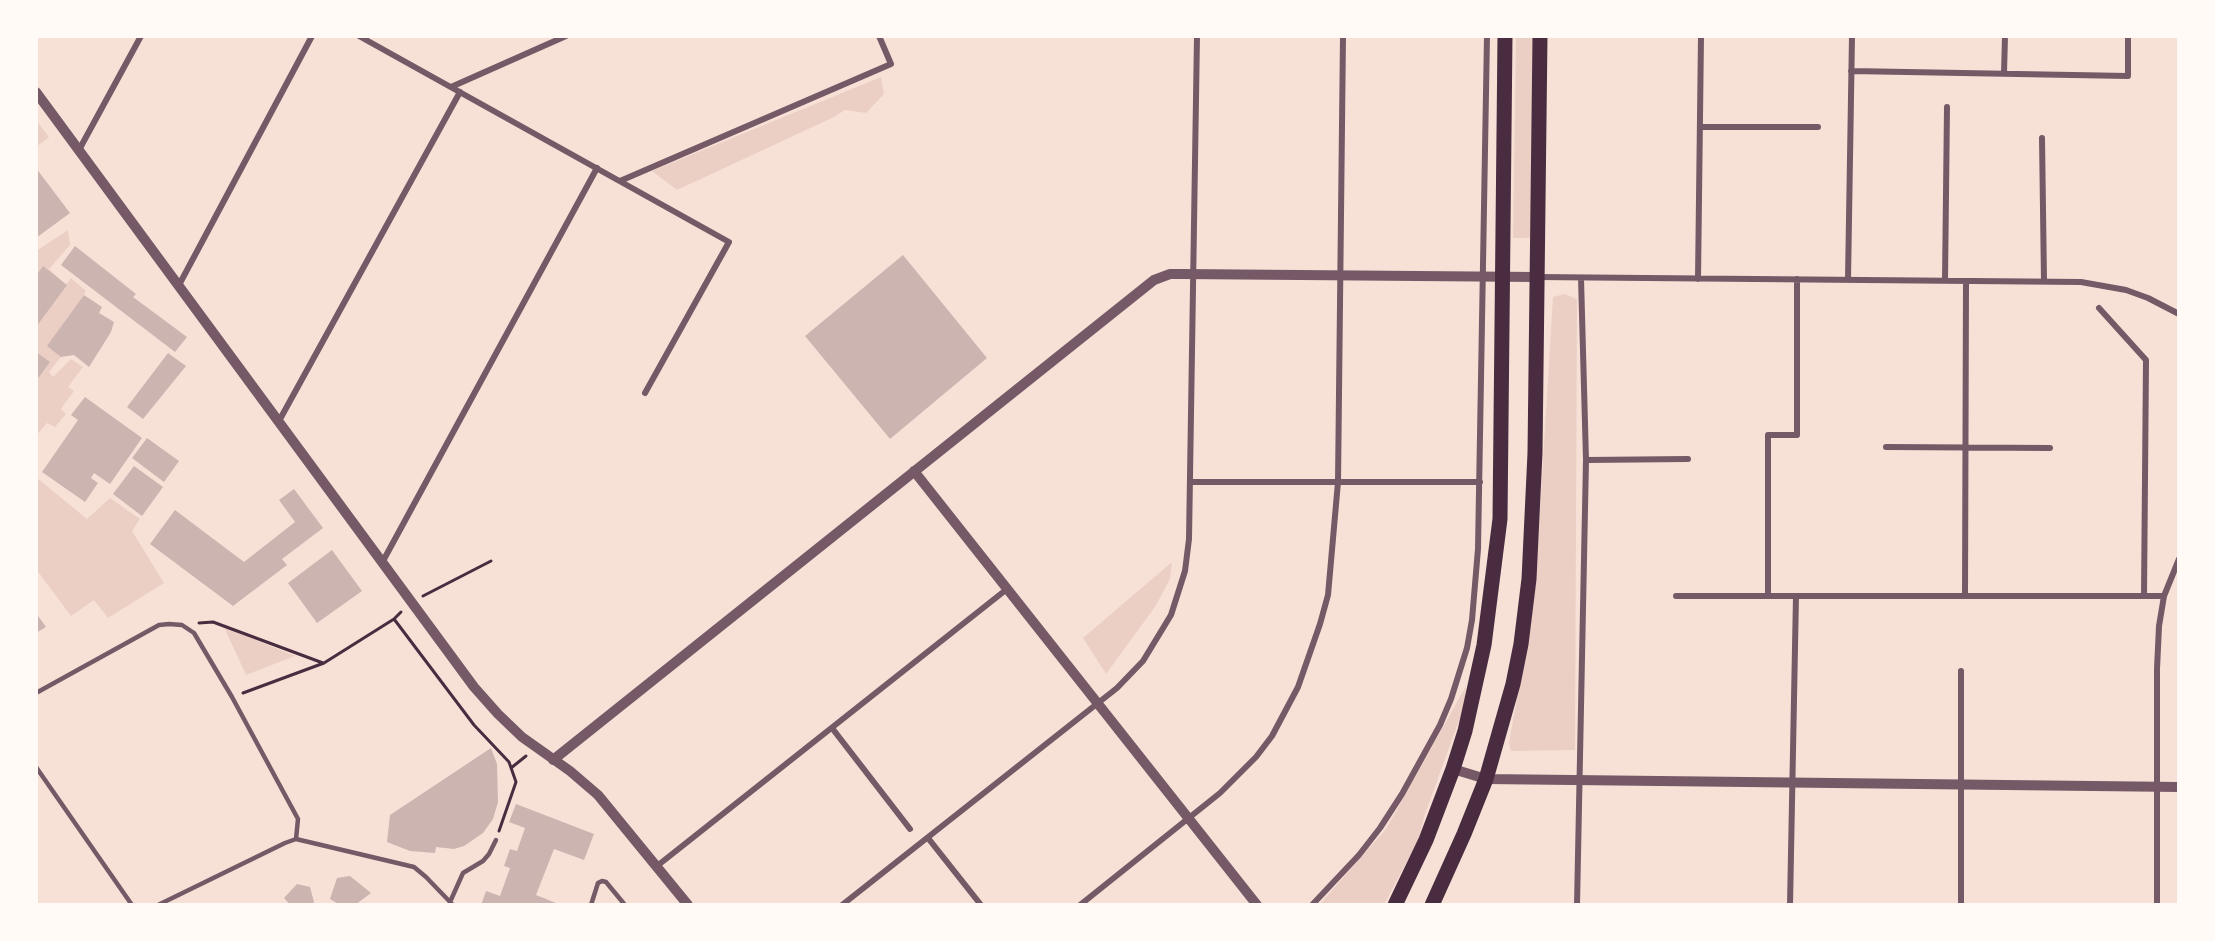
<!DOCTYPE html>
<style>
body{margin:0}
#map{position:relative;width:2215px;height:941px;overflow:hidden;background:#f7e1d7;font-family:"DM Sans",sans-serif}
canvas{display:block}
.frame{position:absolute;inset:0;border:38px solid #fffaf5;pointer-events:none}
</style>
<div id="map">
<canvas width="2215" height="941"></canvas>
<div class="frame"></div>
</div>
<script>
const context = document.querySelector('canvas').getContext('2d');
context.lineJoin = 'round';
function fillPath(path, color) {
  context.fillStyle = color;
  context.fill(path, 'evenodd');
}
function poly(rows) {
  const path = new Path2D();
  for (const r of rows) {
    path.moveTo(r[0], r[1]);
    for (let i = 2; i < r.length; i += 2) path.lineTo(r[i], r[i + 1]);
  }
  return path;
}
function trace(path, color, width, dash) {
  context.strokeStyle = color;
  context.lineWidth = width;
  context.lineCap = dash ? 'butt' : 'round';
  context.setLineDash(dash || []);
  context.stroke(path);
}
const green = poly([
 [1516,36,1533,36,1531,238,1513,238],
 [881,77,884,94,866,113,845,110,834,117,677,190,652,171],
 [36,120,49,137,36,147],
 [68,230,70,245,49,269,66,285,71,278,86,291,74,311,68,348,49,372,53,377,71,359,83,367,68,387,74,391,61,409,66,414,55,427,47,423,36,436,36,251],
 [1564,294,1577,299,1575,750,1511,751,1509,743,1519,686,1537,559,1553,297],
 [36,477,87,519,110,498,140,519,132,531,164,583,108,618,94,600,71,616,36,569],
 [1172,562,1170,579,1155,607,1106,674,1083,638],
 [224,627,295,656,246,675],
 [1466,686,1464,707,1425,814,1418,840,1384,905,1319,905,1386,829]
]);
const building = poly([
 [36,168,70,213,36,238],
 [75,246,136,294,133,297,187,337,175,352,61,265],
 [903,255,987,358,890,439,805,336],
 [43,266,67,285,36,327,36,276],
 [84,295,102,307,99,313,114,322,111,332,89,367,74,355,61,357,47,346],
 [36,352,50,362,36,381],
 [168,353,186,366,143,419,127,407],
 [85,397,142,438,110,484,94,473,91,478,98,483,85,502,42,472,78,420,71,415],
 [147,438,179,461,164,482,132,458],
 [134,466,163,487,142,516,113,494],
 [294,489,323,528,282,559,287,565,233,606,150,544,175,510,244,562,295,522,279,500],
 [332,550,362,591,317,623,288,583],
 [36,613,46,627,36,633],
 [491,748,497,764,498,802,493,819,483,833,464,846,454,849,436,847,435,853,410,851,387,842,390,815],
 [516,804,594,834,584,860,554,849,536,895,561,905,481,905,486,891,500,896,510,868,504,866,510,849,517,851,525,828,509,822],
 [350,876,371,893,355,905,340,905,330,899,337,878],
 [297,884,310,887,314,902,312,905,290,905,284,898]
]);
const path = poly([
 [423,596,491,561],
 [394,619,474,725,509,762,516,782,499,831],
 [199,623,213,622,323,663],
 [243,693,324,663,394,619,401,612],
 [511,768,526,756]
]);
const service = poly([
 [36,693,159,625,169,624,182,625,194,633,232,697,298,819,296,839,285,843,158,905],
 [36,767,132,905],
 [296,839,414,867,426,877,453,905],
 [450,902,463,873,483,861,489,854,496,840],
 [591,905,598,883,602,881,606,882,625,905]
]);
const minor = poly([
 [359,36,729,242,645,393],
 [1851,71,2128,76,2128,36],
 [2004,73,2005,36],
 [451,87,566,36],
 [1700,127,1818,127],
 [2042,138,2044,281],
 [79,150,141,36],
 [620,181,891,64,879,36],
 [1537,277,2081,282,2126,290,2148,298,2179,314],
 [1698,279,1701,36],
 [1848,280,1852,36],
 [1945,280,1947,107],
 [179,285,312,36],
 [2099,308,2146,360,2144,596],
 [279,421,460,92],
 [1886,447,2050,448],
 [1586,460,1688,459],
 [1191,482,1480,482],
 [383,561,597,168],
 [1676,596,2164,596],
 [1768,596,1768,435,1797,435,1797,279],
 [1965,596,1966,281],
 [1961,671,1961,905],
 [832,728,910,829],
 [928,838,981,905],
 [657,866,1007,589],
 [842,905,1117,688,1143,661,1171,615,1185,571,1189,539,1197,36],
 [1080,905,1220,793,1256,757,1272,736,1298,687,1320,624,1328,595,1338,482,1343,36],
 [1312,905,1359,855,1380,828,1402,794,1440,725,1451,699,1467,648,1472,620,1478,549,1487,36],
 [1577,905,1586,460,1581,278],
 [1790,905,1796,596],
 [2157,905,2157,669,2159,626,2164,596,2179,559]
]);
const tertiary = poly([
 [36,92,474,687,498,714,522,737,570,771,598,795,688,905],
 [914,471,1257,905],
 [553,760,1154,280,1170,274,1181,274,1536,277],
 [1453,769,1486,779,2179,787]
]);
const primary = poly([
 [1395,905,1426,840,1453,769,1465,731,1484,645,1500,519,1505,36],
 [1432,905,1464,834,1486,779,1513,684,1521,644,1529,579,1535,453,1540,36]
]);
fillPath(green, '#ebcfc5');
fillPath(building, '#ccb4b1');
trace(path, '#4a2c40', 3);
trace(service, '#755966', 4.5);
trace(minor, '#755966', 6);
trace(tertiary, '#755966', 10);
trace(primary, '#4a2c40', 15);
</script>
